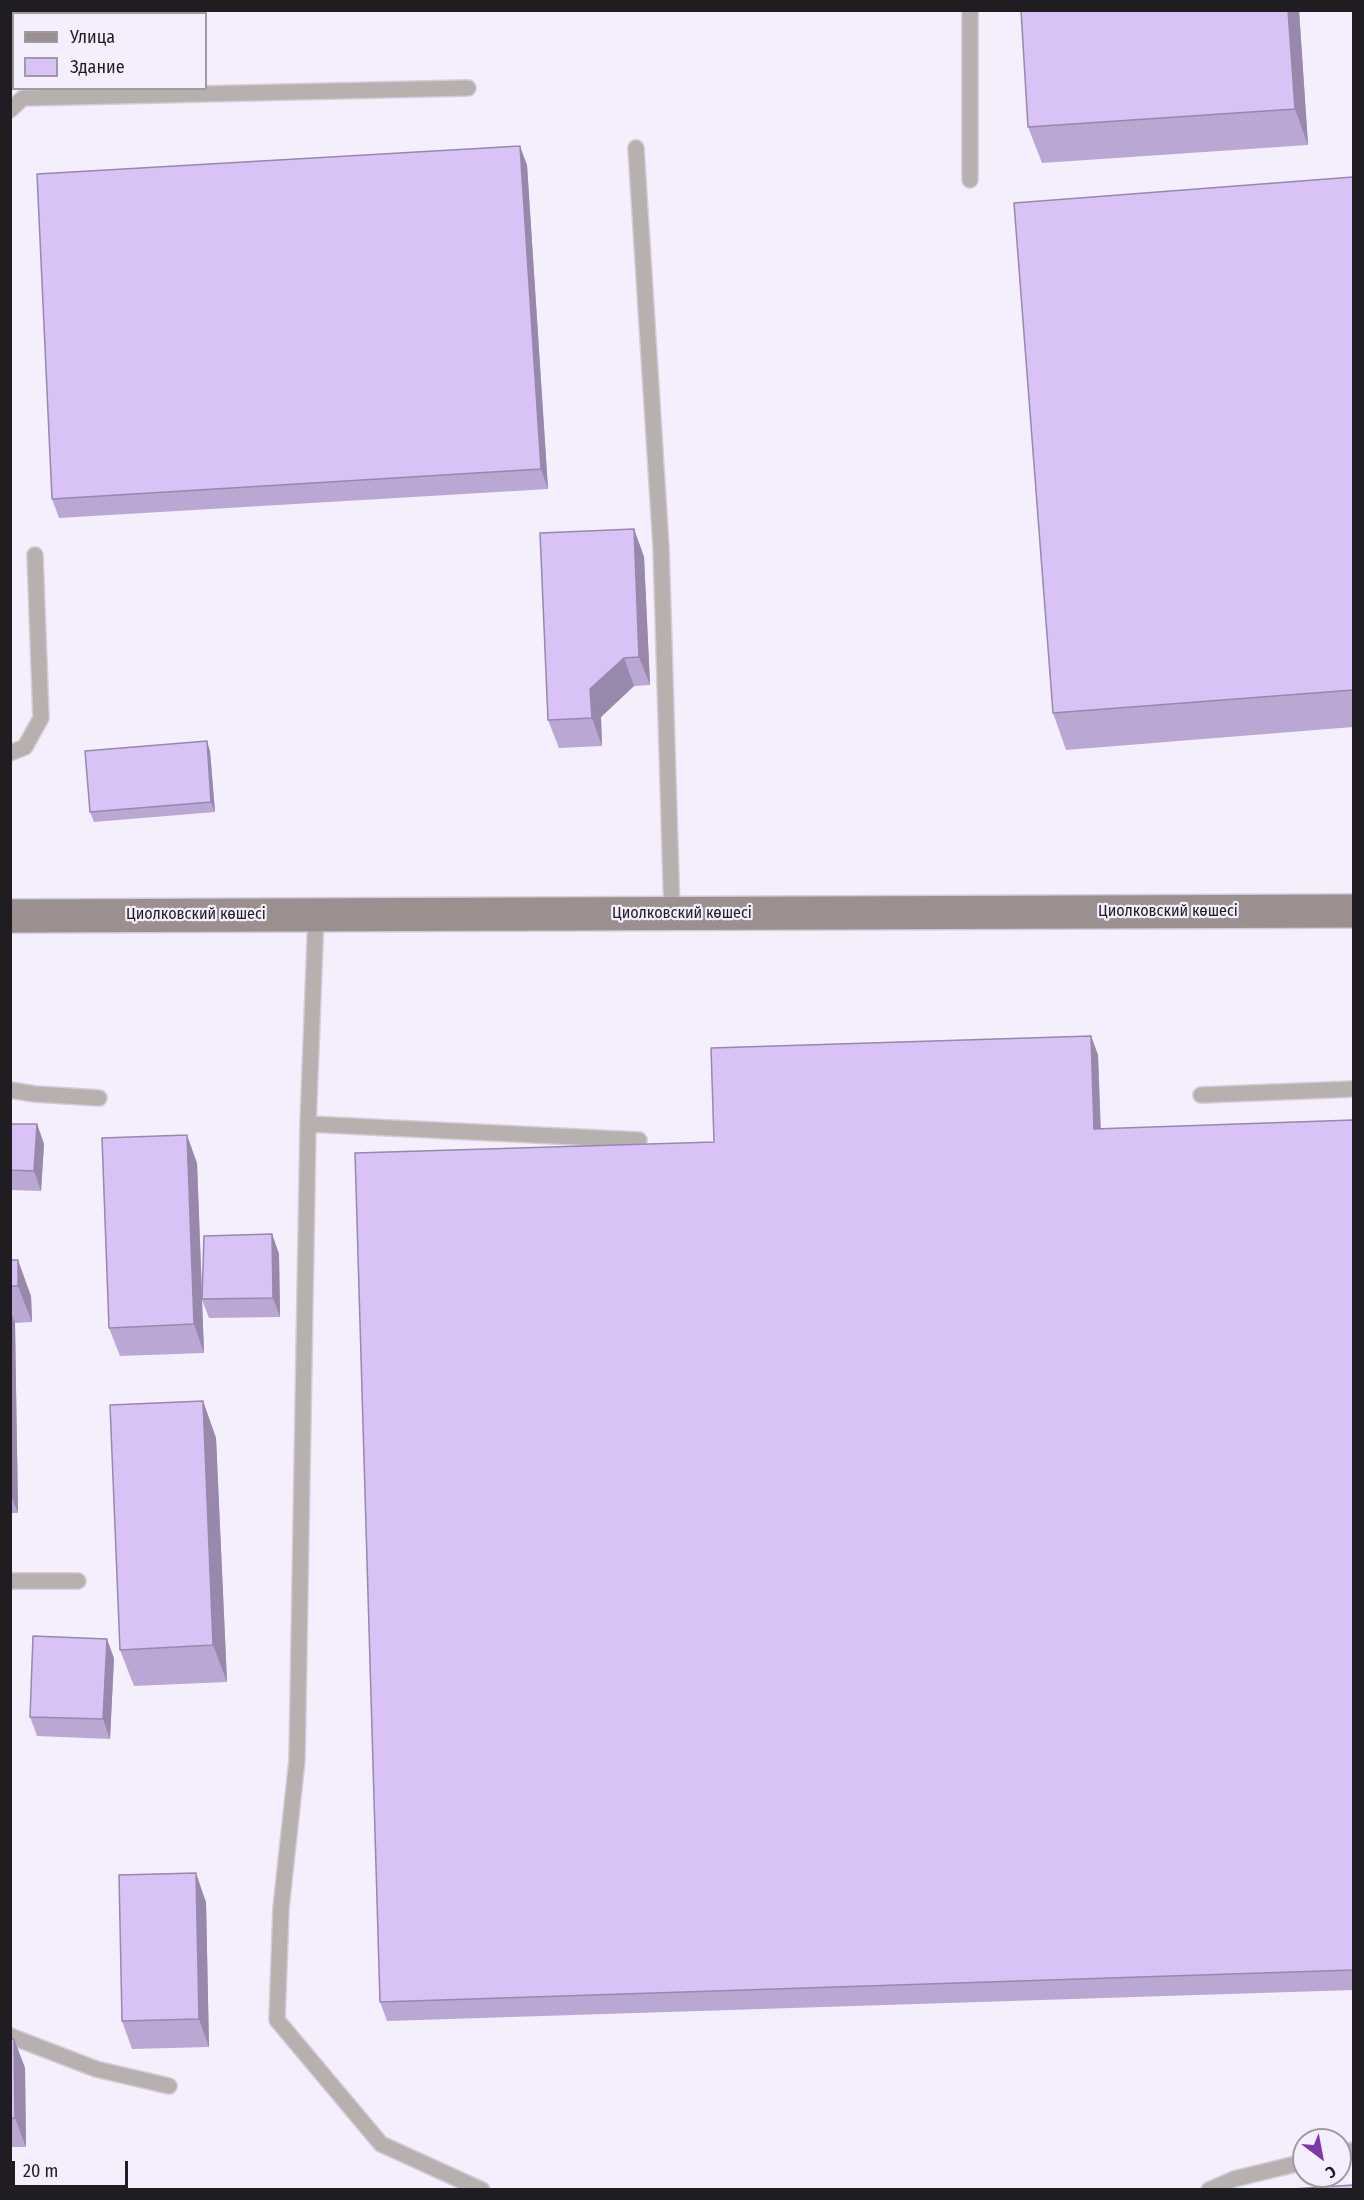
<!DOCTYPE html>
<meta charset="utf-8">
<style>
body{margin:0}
#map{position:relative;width:1364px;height:2200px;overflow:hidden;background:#f5effd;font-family:"Fira Sans Condensed",sans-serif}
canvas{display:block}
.frame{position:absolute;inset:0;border:12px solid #1f1d22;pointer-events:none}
.legend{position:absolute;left:12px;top:12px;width:195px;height:78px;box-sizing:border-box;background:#f5effd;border:2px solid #9f9ba5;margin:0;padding:8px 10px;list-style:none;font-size:18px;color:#1f1d22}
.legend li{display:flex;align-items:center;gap:12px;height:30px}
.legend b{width:30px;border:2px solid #9f9ba5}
.north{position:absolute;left:1292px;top:2128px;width:60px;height:60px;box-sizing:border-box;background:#f5effd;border:2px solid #9f9ba5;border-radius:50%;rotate:148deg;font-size:16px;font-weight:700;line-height:24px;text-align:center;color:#1f1d22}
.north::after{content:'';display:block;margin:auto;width:21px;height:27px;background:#7c37aa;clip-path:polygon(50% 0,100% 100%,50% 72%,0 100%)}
.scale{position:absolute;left:12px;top:2161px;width:116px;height:27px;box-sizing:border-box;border:3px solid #1f1d22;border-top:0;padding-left:8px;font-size:18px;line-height:21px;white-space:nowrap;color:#1f1d22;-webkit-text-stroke:4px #f5effd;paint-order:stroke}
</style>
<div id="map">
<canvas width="1364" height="2200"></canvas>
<div class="frame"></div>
<ul class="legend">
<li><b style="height:8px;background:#9b908f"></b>Улица</li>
<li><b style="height:16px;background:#d8c2f6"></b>Здание</li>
</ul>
<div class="north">С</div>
<div class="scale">20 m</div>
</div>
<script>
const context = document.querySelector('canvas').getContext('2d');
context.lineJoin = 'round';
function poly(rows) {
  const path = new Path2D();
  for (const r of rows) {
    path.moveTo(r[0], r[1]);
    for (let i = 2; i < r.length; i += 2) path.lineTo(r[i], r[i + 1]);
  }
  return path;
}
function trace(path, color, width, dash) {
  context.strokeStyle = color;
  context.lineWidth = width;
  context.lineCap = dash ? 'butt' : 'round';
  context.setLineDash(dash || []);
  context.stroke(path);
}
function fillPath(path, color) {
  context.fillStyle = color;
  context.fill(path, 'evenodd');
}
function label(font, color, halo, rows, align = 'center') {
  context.font = font + ' "Fira Sans Condensed",sans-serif';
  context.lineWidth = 4.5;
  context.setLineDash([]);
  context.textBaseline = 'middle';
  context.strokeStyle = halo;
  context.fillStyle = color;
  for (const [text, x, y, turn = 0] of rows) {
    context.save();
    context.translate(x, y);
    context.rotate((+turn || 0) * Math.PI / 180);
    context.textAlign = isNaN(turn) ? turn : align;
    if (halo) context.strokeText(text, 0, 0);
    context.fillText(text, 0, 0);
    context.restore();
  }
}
const lane = poly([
 [970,10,970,180],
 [10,110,23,98,468,88],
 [636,148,661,547,672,914],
 [10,753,25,747,41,718,35,555],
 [316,915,308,1124,639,1140],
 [10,1090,35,1094,99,1098],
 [1201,1095,1354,1089],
 [308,1124,297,1760,281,1908,277,2020,381,2144,482,2190],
 [10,1581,78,1581],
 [10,2036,96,2069,169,2086],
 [1340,2153,1354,2150],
 [1209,2190,1234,2179,1304,2162]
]);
const secondary = poly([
 [10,916,1354,911]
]);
const wall = poly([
 [1021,10,1299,10,1308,145,1042,163,1028,127],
 [527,165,548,489,59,518,52,499],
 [1353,177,1353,727,1066,750,1053,713],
 [634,529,644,557,650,685,634,686,601,717,602,746,559,748,548,720],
 [210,751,215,812,94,822,90,812],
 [1091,1036,1098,1055,1101,1129,1353,1120,1353,1990,387,2021,380,2002],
 [10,1124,37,1124,44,1144,41,1191,10,1190],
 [197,1163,202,1290,272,1234,279,1254,280,1317,209,1318,202,1300,204,1353,120,1356,109,1328],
 [10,1260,31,1296,32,1322,15,1323,18,1513,10,1513],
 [203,1401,216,1438,227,1682,134,1686,120,1650],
 [114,1658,110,1739,37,1736,30,1717],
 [206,1902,209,2047,132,2049,122,2021],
 [10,2039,14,2039,25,2068,26,2147,10,2147]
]);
const shadedWall = poly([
 [1288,10,1299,10,1308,145,1295,109],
 [520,146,527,165,548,489,541,469],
 [634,529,644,557,650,685,639,657],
 [624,658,634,686,601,717,602,746,592,718,590,689],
 [207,741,210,751,215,812,211,802],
 [1091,1036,1098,1055,1101,1148,1094,1129],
 [37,1124,44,1144,41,1191,34,1171],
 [187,1135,197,1163,204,1353,194,1324],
 [272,1234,279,1254,280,1317,273,1298],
 [18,1260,31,1296,32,1322,18,1286],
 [10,1309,15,1323,18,1513,10,1492],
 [203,1401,216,1438,227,1682,213,1645],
 [107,1639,114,1658,110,1739,103,1719],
 [196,1873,206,1902,209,2047,199,2019],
 [14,2039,25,2068,26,2147,15,2118]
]);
const building = poly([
 [1021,10,1288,10,1295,109,1028,127,1021,10],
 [520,146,541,469,52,499,37,174,520,146],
 [1353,177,1353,690,1053,713,1014,203,1353,177],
 [634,529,639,657,624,658,590,689,592,718,548,720,540,533,634,529],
 [207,741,211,802,90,812,85,751,207,741],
 [1091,1036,1094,1129,1353,1120,1353,1970,380,2002,355,1153,714,1142,711,1048,1091,1036],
 [10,1124,37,1124,34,1171,10,1170,10,1124],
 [187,1135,194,1324,109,1328,102,1138,187,1135],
 [272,1234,273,1298,202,1299,204,1236,272,1234],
 [10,1260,18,1260,18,1286,10,1286,10,1260],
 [203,1401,213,1645,120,1650,110,1405,203,1401],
 [33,1636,107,1639,103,1719,30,1717,33,1636],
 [196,1873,199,2019,122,2021,119,1875,196,1873],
 [10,2039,14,2039,15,2118,10,2118,10,2039],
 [1353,2185,1353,2190,1277,2190,1353,2185]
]);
const streetNames = [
 ["Циолковский көшесі",1168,912],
 ["Циолковский көшесі",682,914],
 ["Циолковский көшесі",196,915]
];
trace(lane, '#d3cdda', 18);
trace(secondary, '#d3cdda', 36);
trace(lane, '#b8b0af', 15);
trace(secondary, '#9b908f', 33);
fillPath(wall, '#baa7d4');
fillPath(shadedWall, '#9788ac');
fillPath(building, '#d8c2f6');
trace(building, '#9788ac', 1.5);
label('16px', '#1f1d22', '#f5effd', streetNames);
</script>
